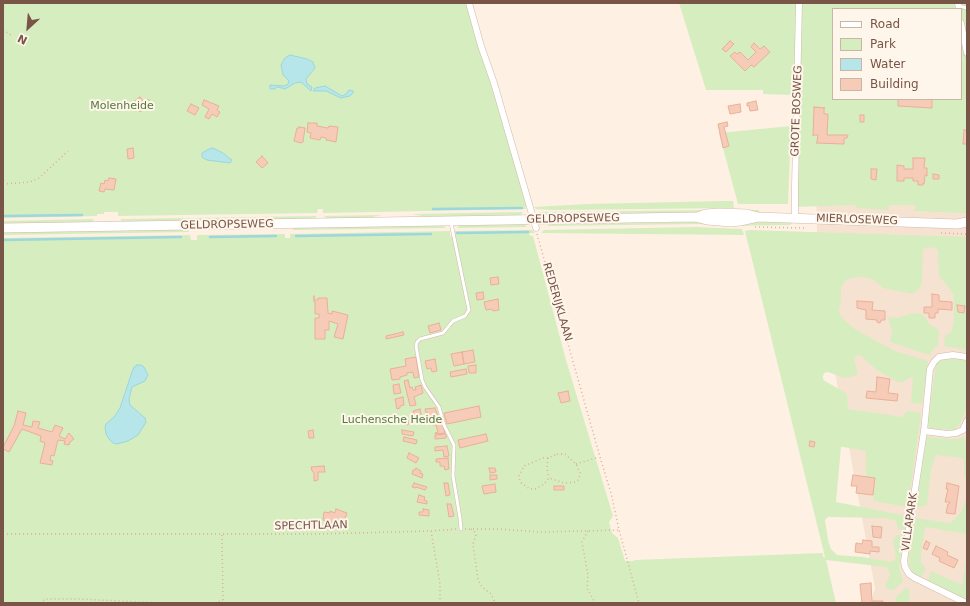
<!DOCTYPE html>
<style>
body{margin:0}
#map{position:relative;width:970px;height:606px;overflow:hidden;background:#fef1e3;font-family:"DejaVu Sans",sans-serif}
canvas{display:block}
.frame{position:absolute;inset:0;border:4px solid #785547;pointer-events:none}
.legend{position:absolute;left:832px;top:8px;width:130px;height:92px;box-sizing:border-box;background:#fff6eb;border:1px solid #c9b6a9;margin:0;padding:5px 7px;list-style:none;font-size:12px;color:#785547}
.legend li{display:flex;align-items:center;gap:8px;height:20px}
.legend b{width:20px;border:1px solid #c9b6a9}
.north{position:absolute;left:8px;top:8px;width:40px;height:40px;-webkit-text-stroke:3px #fff6eb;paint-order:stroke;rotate:206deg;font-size:11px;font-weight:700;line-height:16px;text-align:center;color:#785547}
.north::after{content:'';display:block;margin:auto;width:14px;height:18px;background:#785547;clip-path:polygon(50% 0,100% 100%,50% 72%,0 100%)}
</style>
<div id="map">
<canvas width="970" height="606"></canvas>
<div class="frame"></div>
<ul class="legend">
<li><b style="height:5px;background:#fff"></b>Road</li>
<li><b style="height:11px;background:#d6edc0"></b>Park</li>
<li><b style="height:11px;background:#b6e6e9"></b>Water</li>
<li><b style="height:11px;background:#f6ccb9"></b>Building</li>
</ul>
<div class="north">N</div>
</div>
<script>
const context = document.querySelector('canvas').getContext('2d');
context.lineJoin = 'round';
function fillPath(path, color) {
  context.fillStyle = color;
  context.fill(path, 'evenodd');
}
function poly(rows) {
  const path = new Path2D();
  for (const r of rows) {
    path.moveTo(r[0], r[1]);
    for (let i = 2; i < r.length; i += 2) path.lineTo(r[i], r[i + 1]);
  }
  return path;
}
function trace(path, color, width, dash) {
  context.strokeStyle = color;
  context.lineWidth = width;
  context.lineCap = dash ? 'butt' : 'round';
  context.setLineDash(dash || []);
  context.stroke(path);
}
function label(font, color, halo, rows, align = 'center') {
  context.font = font + ' "DejaVu Sans",sans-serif';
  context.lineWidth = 4;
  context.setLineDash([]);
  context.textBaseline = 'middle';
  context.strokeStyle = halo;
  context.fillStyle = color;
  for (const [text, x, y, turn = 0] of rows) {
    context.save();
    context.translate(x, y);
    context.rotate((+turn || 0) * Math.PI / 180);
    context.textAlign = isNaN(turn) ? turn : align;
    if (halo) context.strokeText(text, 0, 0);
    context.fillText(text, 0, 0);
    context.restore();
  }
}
const residential = poly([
 [815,3,967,3,967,603,871,603,875,588,831,351,817,233,813,50],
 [833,9,961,9,961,99,833,99]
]);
const green = poly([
 [3,3,467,3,527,206,525,207,526,209,323,213,323,209,318,209,317,213,118,216,118,212,104,212,104,214,97,214,97,216,3,218],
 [679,3,967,3,967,213,914,211,916,205,889,205,888,210,856,208,856,205,793,207,795,92,792,92,792,95,763,94,763,90,706,90],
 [833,9,961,9,961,99,833,99],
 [791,126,788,204,738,204,719,133],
 [724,201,733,201,734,208,552,210,536,209,534,207,587,204],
 [713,210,758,210,760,212,542,216,539,212],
 [523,212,520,216,427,217,412,214],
 [382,215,368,218,327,219,324,216],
 [317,216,314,219,123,222,120,219],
 [94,219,91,223,3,224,3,221],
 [767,221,792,223,790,225,788,225,728,226,699,224,547,226,549,224,692,222,751,223],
 [524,224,527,227,457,228,460,225],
 [443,225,446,228,292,230,294,228],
 [696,227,742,229,744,235,541,233,544,230],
 [187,229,189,232,3,235,3,232],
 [532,230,535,233,529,233,530,236,533,236,566,360,613,516,609,522,612,533,618,538,625,561,634,561,634,560,823,553,823,557,825,557,745,231,750,230,967,237,967,350,944,346,945,337,946,335,951,333,954,321,954,296,948,286,939,276,938,253,938,250,934,248,930,247,923,249,922,283,919,289,913,294,883,288,874,280,864,277,856,277,846,280,841,287,841,299,839,311,840,315,846,322,856,330,895,351,928,361,922,404,911,403,913,377,911,377,903,382,898,382,877,370,861,356,857,355,854,358,857,370,857,374,854,376,844,378,828,372,824,373,823,376,823,379,825,381,844,392,847,395,848,409,903,417,907,411,921,413,908,507,874,501,873,499,876,480,866,478,866,451,843,447,841,447,836,502,907,516,905,530,898,529,896,521,886,518,828,517,825,520,828,540,831,549,837,555,863,557,891,562,895,560,896,555,893,542,895,537,898,535,904,536,899,568,903,581,894,590,887,589,885,585,890,575,889,571,886,567,826,560,836,603,3,603,3,238,190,235,191,240,197,240,197,235,285,234,285,238,290,238,290,234,450,231,450,236,453,237,454,231],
 [913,313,921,314,925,317,929,324,939,330,938,346,935,347,929,355,890,342,892,332,888,317,896,318],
 [945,357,967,359,967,406,960,424,954,430,927,428,936,364,938,360],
 [926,437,951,439,958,439,963,437,967,443,967,482,964,473,964,461,962,458,936,455,931,469,927,505,916,508],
 [967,498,967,534,925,527,921,554,921,563,926,568,920,579,912,571,909,565,909,555,915,518,950,523,953,521,961,512],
 [967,555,967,601,927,584,931,571,962,585],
 [907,587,910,592,909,603,895,603,896,597]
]);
const water = poly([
 [290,55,307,59,313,62,315,68,306,79,307,84,312,87,311,91,301,82,295,83,285,89,278,87,274,89,270,89,270,85,284,86,288,84,289,81,283,75,281,65,285,58,290,55],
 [325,86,342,96,346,94,349,90,353,91,353,93,350,96,341,98,326,91,313,91,315,88,325,86],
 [213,148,223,153,229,158,232,160,230,163,207,160,203,158,202,157,202,153,209,149,213,148],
 [137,365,141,365,144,367,148,375,145,381,132,387,129,399,130,405,145,418,146,422,138,435,128,441,117,444,113,443,109,439,106,434,105,427,106,424,115,416,120,408,132,372,134,367,137,365]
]);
const stream = poly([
 [433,209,522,208],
 [3,216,82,215],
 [457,233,528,232],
 [296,236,431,234],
 [210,237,276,236],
 [3,240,181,237]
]);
const building = poly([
 [730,41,734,44,726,52,722,49,730,41],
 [754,43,760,49,764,46,770,52,754,67,751,65,745,71,730,56,735,52,737,54,740,52,748,60,756,52,751,47,754,43],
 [140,97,144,102,148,99,151,103,140,112,132,103,140,97],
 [898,99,934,99,932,100,932,108,898,106,898,99],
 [204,100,219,106,217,110,220,112,217,117,212,114,209,119,205,117,209,109,202,105,204,100],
 [756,101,758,110,750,111,749,106,747,106,747,103,756,101],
 [191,104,199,108,195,115,187,111,191,104],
 [740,104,741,112,730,114,728,106,740,104],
 [814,107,825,108,824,108,824,114,828,114,827,135,848,135,847,138,844,138,844,144,816,143,817,142,818,135,813,135,813,136,814,107],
 [860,115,864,115,864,122,860,122,860,115],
 [727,122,728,126,724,127,729,146,723,148,718,124,727,122],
 [308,123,317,123,317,126,328,128,329,126,338,127,336,142,326,140,326,138,321,137,320,140,310,138,311,133,307,132,308,123],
 [299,127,305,128,303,142,301,143,294,141,297,128,299,128,299,127],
 [964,130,967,130,967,144,963,144,964,130],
 [133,148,134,158,128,159,127,149,133,148],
 [262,156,268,163,262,168,256,162,262,156],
 [913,158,925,158,924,168,927,168,927,176,925,175,924,184,923,183,923,185,918,185,918,181,913,181,913,178,904,178,904,181,897,181,897,165,904,166,904,169,913,169,913,158],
 [871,169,877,169,876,180,871,179,871,169],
 [933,174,939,175,939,179,933,179,933,174],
 [109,178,116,179,114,190,105,189,104,192,99,191,101,183,104,184,105,180,108,181,109,178],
 [498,277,499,284,491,285,490,278,498,277],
 [483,292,484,299,477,300,476,293,483,292],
 [932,294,939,295,939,301,952,302,952,310,938,309,938,313,935,313,935,318,929,318,929,313,924,313,924,307,932,307,932,294],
 [314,296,314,300,318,300,318,298,327,298,328,313,332,314,332,311,348,315,343,339,334,337,338,324,329,321,329,330,325,330,325,339,315,339,315,318,319,318,319,314,315,314,315,302,314,302,314,296],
 [498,299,499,310,493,311,492,309,486,310,484,302,498,299],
 [857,301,873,302,872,310,885,311,885,320,881,320,880,323,877,322,877,320,866,319,866,310,857,308,857,301],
 [957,305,965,306,964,313,958,312,957,305],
 [439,323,441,330,430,333,428,326,439,323],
 [403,332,404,335,386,339,386,336,403,332],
 [473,350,475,362,464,364,462,352,473,350],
 [462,352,464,364,454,366,451,354,462,352],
 [416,357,419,377,414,378,413,372,407,373,407,375,400,377,400,379,392,380,390,369,406,366,405,359,416,357],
 [435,359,437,371,432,372,431,368,427,369,425,361,435,359],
 [476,365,476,373,469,373,468,366,476,365],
 [466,369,467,374,451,377,450,372,466,369],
 [877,377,890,379,888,393,898,394,897,401,866,398,867,391,876,392,877,377],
 [408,380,410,388,412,387,413,390,416,390,415,387,421,385,423,393,414,397,416,405,410,406,404,381,408,380],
 [399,384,401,393,394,394,393,385,399,384],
 [568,391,570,401,561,403,558,393,568,391],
 [403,397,404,405,400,406,400,408,397,409,395,399,403,397],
 [479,406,481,417,447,424,444,413,479,406],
 [435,408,438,416,428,417,427,412,426,413,425,409,435,408],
 [420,409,422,419,419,419,418,414,414,415,413,411,420,409],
 [18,411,26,413,23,425,32,427,33,421,40,422,38,428,52,432,55,425,63,428,59,436,65,439,69,433,74,439,70,442,69,445,64,444,65,441,58,440,54,456,51,455,50,460,53,461,52,465,40,463,45,443,40,441,41,436,22,429,9,452,3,449,3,447,14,426,18,411],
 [440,417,445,433,435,434,435,433,438,432,436,425,433,425,432,420,440,417],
 [399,419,409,421,408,425,398,423,399,419],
 [313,430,314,438,309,438,308,431,313,430],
 [402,430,414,432,413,436,402,434,402,430],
 [446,434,446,438,435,439,435,435,446,434],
 [486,434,488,441,460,448,458,440,486,434],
 [404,437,417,440,416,444,403,441,404,437],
 [810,441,815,442,814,447,809,446,810,441],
 [447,446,449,456,444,457,443,450,435,451,435,447,447,446],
 [409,453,419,458,416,463,407,458,409,453],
 [448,458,449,469,445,470,444,466,440,466,440,462,436,462,436,459,448,458],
 [324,466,325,472,318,472,318,480,314,481,314,473,312,471,311,467,324,466],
 [416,468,421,471,420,473,423,474,422,478,412,474,413,470,415,470,416,468],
 [489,468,495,468,496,472,490,473,489,468],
 [490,475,497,475,497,479,490,480,490,475],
 [853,475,875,478,873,495,856,493,857,486,851,486,853,475],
 [414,483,427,487,425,490,416,487,416,488,412,487,414,483],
 [444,483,448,483,450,495,446,496,444,483],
 [947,483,959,486,955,514,946,513,948,504,949,504,950,502,945,502,948,489,946,489,947,483],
 [495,484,496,492,484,494,482,486,495,484],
 [554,486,564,486,564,490,554,490,554,486],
 [419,495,425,497,424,500,427,501,427,504,417,502,419,495],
 [447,504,451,504,454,516,449,517,447,504],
 [336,509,347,513,344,521,336,519,334,523,323,520,324,512,330,513,330,511,335,513,336,509],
 [423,509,429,510,429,516,419,515,419,512,423,512,423,509],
 [872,526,882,527,881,538,873,537,872,526],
 [863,540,872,541,872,547,879,547,879,552,870,551,870,554,855,552,856,543,862,544,863,540],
 [926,541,930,543,927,550,923,548,926,541],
 [936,546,948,552,947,555,958,560,954,568,939,561,940,558,932,554,936,546],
 [871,583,872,601,883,601,883,603,862,603,860,584,871,583]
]);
const path = poly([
 [3,15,4,3],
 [3,30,11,35],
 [3,184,30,182,39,178,68,151],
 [755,227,807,228],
 [941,233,967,234],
 [537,234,600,457,611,493,619,530,639,603],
 [557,454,565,454,576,464,580,473,579,479,576,482,564,483,549,478,544,484,535,489,530,489,520,482,519,476,524,466,543,458,548,458,557,454],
 [548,458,547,468,549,478],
 [576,464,599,457],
 [465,529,497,529,542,532,619,530],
 [471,529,474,531,476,535,473,544,478,580,482,587,491,594,494,600,494,603],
 [431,531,440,584,440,603],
 [588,531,582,542,588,575,587,588,595,603],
 [3,534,315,534,431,531,456,529],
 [222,535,223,603],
 [40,603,45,599,79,599,161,603],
 [215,603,223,600]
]);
const service = poly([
 [959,6,967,8],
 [451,223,469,310,465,316,453,321,443,333,420,339,417,342,416,346,422,380,425,387,439,407,444,425,454,445,453,476,460,518,461,529]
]);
const minor = poly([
 [469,3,481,46,494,83,536,228],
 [958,3,959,9],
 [961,23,967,53],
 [795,218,795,187,799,3],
 [924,431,947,434,956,433,963,430,967,421],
 [966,603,915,578,909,574,905,567,904,561,924,431,930,369,934,362,939,357,953,355,967,357]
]);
const secondary = poly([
 [697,217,706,214,719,213,747,214,758,217,957,224,967,222],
 [3,228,695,217,707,220,731,222,740,221,758,217]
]);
const parkNames = [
 ["Molenheide",122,106],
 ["Luchensche Heide",392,420]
];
const streetNames = [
 ["GROTE BOSWEG",797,111,-88],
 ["GELDROPSEWEG",573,219,-1],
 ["MIERLOSEWEG",857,220,2],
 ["GELDROPSEWEG",227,225,-1],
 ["REDERIJKLAAN",557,302,74],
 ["VILLAPARK",910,522,-82],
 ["SPECHTLAAN",311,526,-1]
];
fillPath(residential, '#f6e2d1');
fillPath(green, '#d6edc0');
fillPath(water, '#b6e6e9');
trace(water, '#9bd7dc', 1);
trace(stream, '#9bd7dc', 2.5);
fillPath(building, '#f6ccb9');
trace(building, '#eab098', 1);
trace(service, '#d2baab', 4);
trace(minor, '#d2baab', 7);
trace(secondary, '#d6b9a8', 10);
trace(path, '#dbaf9b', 1.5, [1, 3]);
trace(service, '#fff', 3);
trace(minor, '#fff', 6);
trace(secondary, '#fff', 9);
label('11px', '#527a3c', '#fff6eb', parkNames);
label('11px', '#785547', '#fff6eb', streetNames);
</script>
